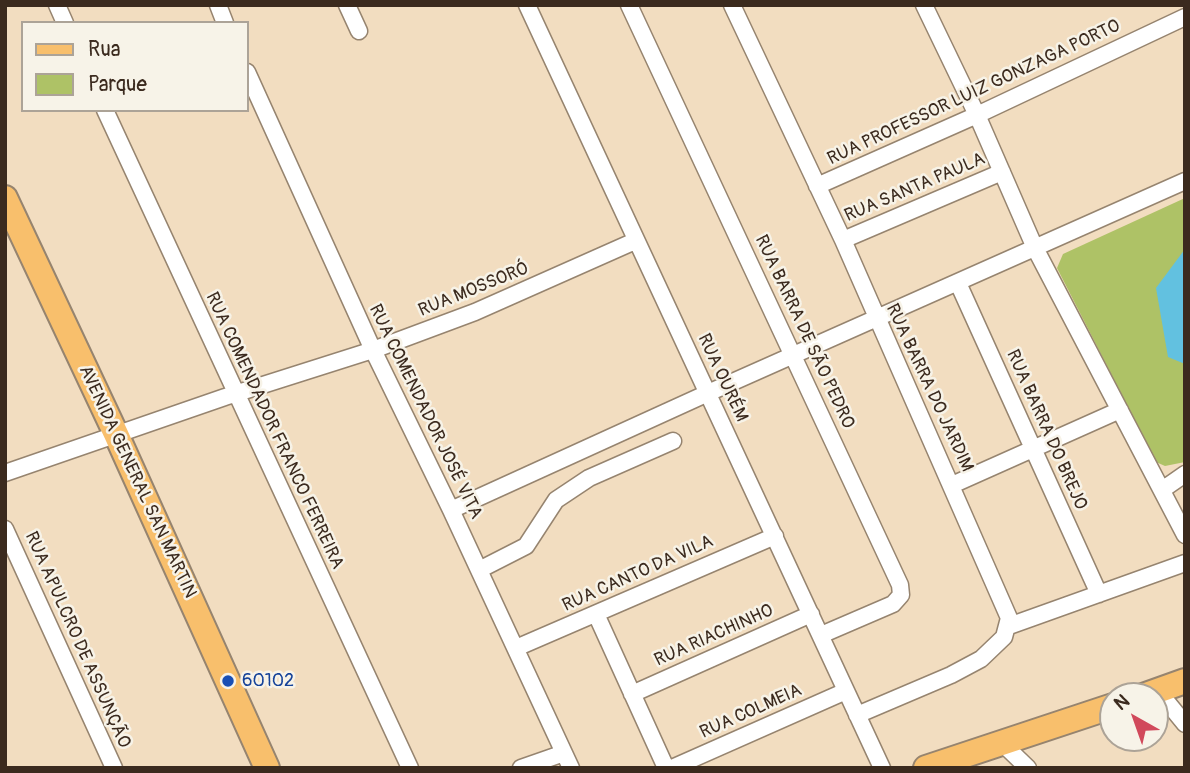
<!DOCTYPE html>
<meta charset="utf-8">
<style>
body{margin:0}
#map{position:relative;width:1190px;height:773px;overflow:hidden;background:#f2ddc0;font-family:Pangolin,sans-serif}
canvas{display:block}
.frame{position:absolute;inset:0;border:7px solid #3b2a1e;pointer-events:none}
.legend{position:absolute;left:21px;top:21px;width:228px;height:91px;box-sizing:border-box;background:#f7f3e8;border:2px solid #aca397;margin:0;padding:9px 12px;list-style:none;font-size:21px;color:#3b2a1e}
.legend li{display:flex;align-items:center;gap:14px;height:35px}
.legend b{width:35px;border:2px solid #aca397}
.north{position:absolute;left:1099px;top:682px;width:70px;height:70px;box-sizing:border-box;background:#f7f3e8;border:2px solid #aca397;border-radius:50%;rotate:320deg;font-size:19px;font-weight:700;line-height:28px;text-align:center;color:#3b2a1e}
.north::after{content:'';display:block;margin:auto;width:24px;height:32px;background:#d1495b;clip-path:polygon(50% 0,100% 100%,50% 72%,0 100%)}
</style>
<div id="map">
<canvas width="1190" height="773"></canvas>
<div class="frame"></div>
<ul class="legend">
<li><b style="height:9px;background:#f8bf6c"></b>Rua</li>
<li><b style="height:19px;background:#aec266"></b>Parque</li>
</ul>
<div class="north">N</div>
</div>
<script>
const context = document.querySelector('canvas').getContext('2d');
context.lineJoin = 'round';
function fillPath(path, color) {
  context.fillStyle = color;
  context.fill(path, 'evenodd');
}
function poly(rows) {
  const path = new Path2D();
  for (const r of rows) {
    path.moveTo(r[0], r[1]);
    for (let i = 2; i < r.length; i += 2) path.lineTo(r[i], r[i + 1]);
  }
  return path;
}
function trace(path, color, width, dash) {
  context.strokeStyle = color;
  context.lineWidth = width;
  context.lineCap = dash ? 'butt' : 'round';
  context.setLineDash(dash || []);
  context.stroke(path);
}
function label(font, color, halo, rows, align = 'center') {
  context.font = font + ' Pangolin,sans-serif';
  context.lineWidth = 5;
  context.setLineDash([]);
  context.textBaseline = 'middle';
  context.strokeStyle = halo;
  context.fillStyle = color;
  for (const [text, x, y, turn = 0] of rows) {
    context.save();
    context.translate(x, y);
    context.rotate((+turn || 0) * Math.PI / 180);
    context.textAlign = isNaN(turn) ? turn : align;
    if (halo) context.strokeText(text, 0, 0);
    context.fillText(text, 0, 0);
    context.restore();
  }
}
const green = poly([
 [1185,198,1185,462,1165,466,1156,462,1057,268,1063,254]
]);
const water = poly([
 [1185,249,1185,364,1168,357,1156,288]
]);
const street = poly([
 [57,5,65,23],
 [218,5,225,23],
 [347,5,359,31],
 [527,5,882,768],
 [629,5,900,585,901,595,893,604,821,635],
 [732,5,843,240,1009,618,1004,637,981,659,951,675,857,715],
 [924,5,977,115,1035,248,1185,535],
 [247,72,373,350,451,510,571,768],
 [105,110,410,768],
 [817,186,977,115,1185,17],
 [843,240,1002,172],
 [958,283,1099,594],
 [5,473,225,397,373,350,475,312,635,241],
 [952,485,1120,410],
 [1162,490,1185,474],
 [451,510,708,393,1185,181],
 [5,529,114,768],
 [479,570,526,546,556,500,589,478,673,441],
 [596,614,666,768],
 [1009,626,1185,563],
 [516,648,775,536],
 [1158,691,1185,724],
 [632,694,811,614],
 [1002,743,1028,768],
 [521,768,564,753],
 [672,768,846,691]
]);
const primary = poly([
 [5,198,116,434,267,768],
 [1143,696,1185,681],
 [926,768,1113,706]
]);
const markers = [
 [228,681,7,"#1a4fb4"]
];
const streetNames = [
 ["RUA PROFESSOR LUIZ GONZAGA PORTO",974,93,-25],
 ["RUA SANTA PAULA",915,188,-23],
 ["RUA MOSSORÓ",474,290,-22],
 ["RUA BARRA DE SÃO PEDRO",804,332,65],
 ["RUA OURÉM",722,378,65],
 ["RUA BARRA DO JARDIM",929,388,65],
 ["RUA COMENDADOR JOSÉ VITA",425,412,64],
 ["RUA BARRA DO BREJO",1046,430,66],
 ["RUA COMENDADOR FRANCO FERREIRA",274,431,65],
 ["AVENIDA GENERAL SAN MARTIN",137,482,65],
 ["RUA CANTO DA VILA",638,574,-24],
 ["RUA RIACHINHO",714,636,-24],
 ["RUA APULCRO DE ASSUNÇÃO",77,640,66],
 ["RUA COLMEIA",751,712,-24]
];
const transitNames = [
 ["60102",242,681]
];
fillPath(green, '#aec266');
fillPath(water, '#62c1e0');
trace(street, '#96846f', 19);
trace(primary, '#96846f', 28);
trace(street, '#fff', 16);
trace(primary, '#f8bf6c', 24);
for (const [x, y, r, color] of markers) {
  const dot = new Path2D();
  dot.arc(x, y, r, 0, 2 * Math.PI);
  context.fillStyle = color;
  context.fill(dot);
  trace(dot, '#f7f3e8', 2.5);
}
label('18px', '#3b2a1e', '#f7f3e8', streetNames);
label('18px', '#164399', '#f7f3e8', transitNames, 'left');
</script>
